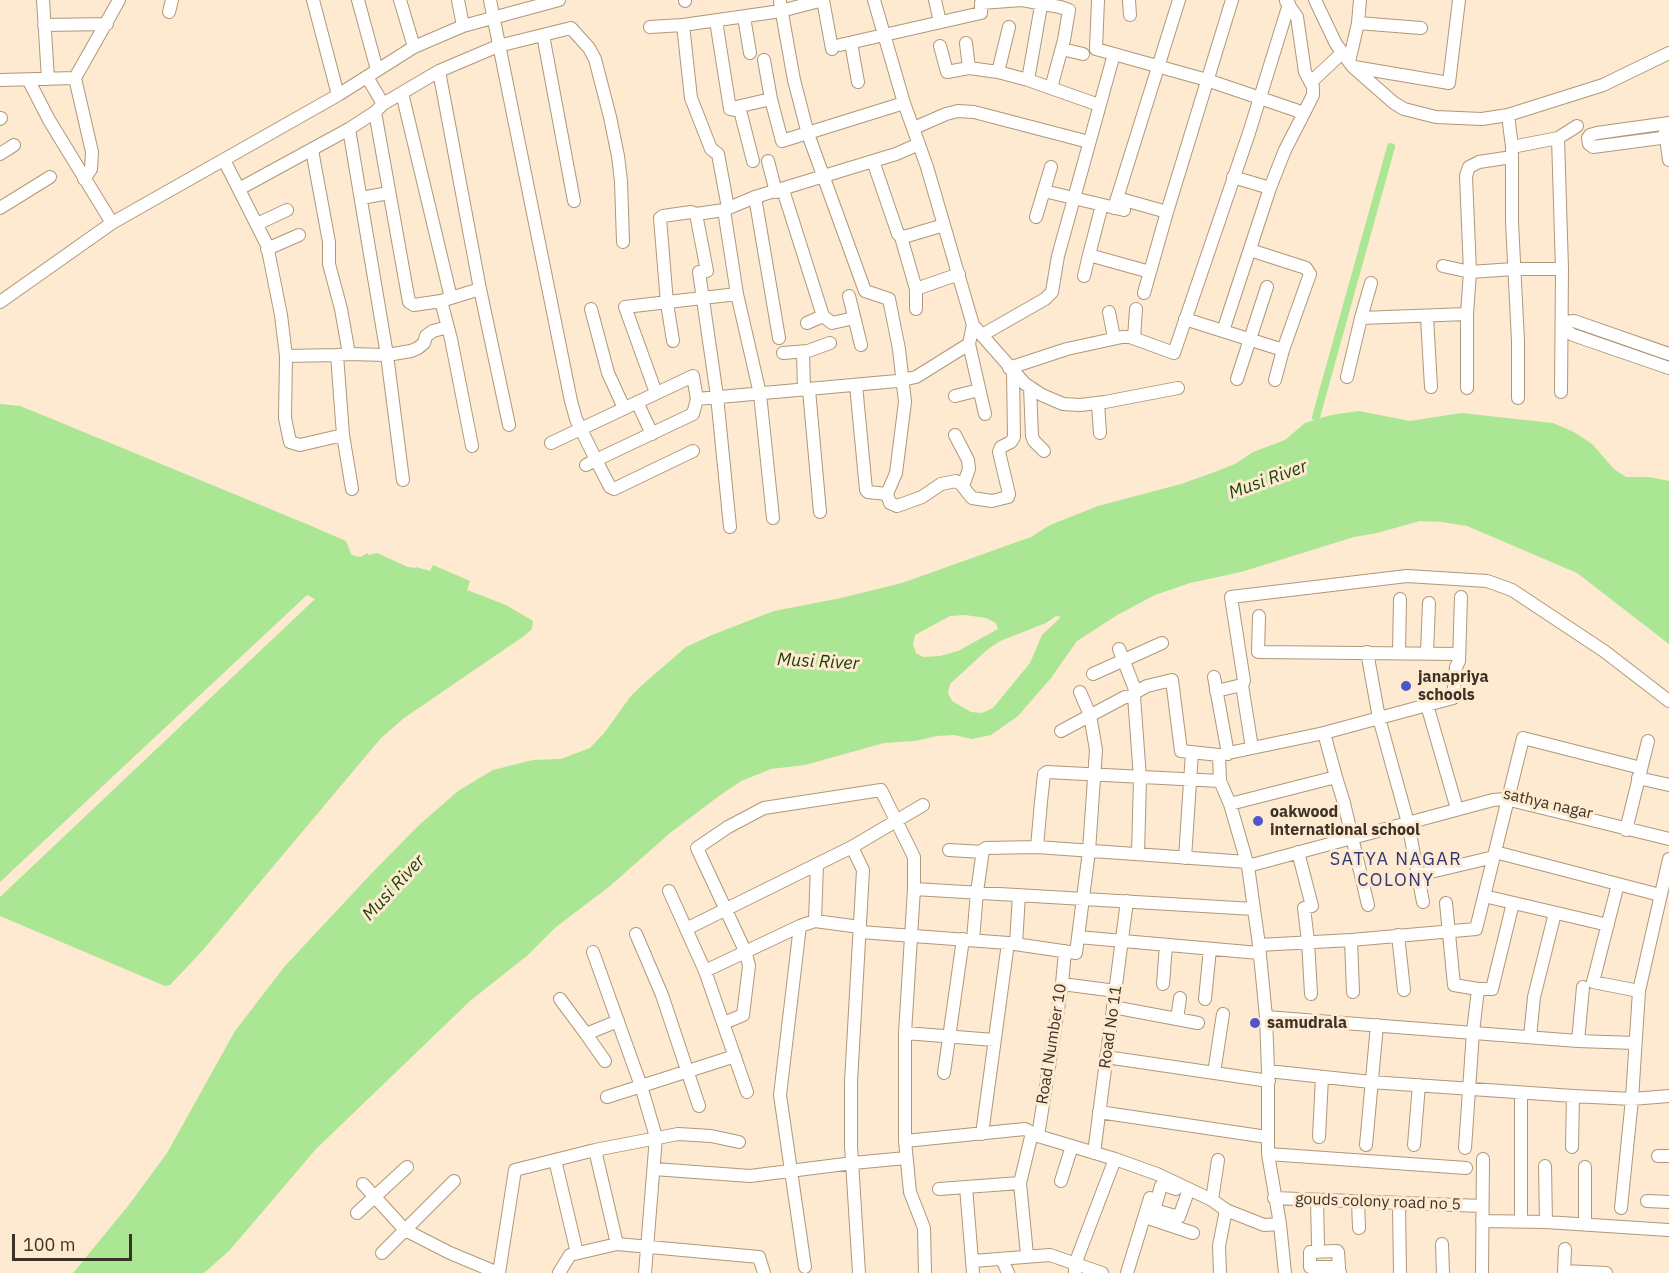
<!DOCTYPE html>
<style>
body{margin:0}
#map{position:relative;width:1669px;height:1273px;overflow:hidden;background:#fdead0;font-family:"IBM Plex Sans",sans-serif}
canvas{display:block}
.scale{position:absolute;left:12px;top:1234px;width:120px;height:27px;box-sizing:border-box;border:3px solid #3c3226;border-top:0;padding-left:8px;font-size:18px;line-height:21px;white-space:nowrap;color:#3c3226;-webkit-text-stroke:4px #fdead0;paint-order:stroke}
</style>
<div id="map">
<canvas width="1669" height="1273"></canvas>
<div class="scale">100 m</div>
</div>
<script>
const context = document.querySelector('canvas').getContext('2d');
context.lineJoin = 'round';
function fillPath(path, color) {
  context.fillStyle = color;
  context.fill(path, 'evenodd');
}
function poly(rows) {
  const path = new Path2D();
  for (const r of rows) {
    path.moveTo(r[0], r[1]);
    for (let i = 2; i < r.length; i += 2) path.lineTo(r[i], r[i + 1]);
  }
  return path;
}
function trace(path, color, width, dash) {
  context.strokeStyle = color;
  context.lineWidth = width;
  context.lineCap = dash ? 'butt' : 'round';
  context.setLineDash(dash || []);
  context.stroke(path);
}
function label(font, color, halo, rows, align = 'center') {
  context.font = font + ' "IBM Plex Sans",sans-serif';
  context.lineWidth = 6;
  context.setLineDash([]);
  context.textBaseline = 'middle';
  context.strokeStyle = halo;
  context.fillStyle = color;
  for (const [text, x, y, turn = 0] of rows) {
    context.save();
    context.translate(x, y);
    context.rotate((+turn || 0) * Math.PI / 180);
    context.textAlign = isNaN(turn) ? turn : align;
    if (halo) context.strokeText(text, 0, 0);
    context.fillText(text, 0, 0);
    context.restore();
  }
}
const water = poly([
 [0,404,20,406,57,421,309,525,346,541,351,554,355,556,361,557,367,553,369,555,377,553,408,567,415,568,416,567,430,571,433,565,470,581,467,590,506,605,533,621,532,629,524,636,404,718,381,738,203,950,170,985,165,986,0,916,0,897,315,599,307,595,0,882],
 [1359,411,1410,421,1461,413,1553,423,1574,432,1592,444,1614,469,1626,477,1649,477,1669,481,1669,644,1577,573,1467,526,1442,522,1420,521,1377,533,1354,537,1241,572,1190,583,1155,595,1119,614,1077,641,1051,678,1018,716,991,735,972,739,954,735,937,736,915,741,884,743,805,765,771,769,741,781,719,796,670,833,610,886,556,927,528,955,470,1001,316,1149,229,1251,204,1273,73,1273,128,1206,167,1153,235,1031,285,966,370,875,418,826,458,791,493,770,533,760,561,759,590,748,605,732,630,697,641,686,686,647,712,635,774,611,841,598,902,583,1031,537,1050,525,1098,506,1181,484,1212,473,1235,464,1253,452,1285,440,1305,423,1331,415],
 [965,615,986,618,996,623,998,629,958,651,940,656,923,657,916,653,913,644,915,635,950,616],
 [1056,616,1061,617,1042,635,1030,663,993,708,982,713,971,712,952,701,948,693,950,684,987,650,1000,641,1046,623]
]);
const canal = poly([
 [1316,417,1391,147]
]);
const minor = poly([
 [43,0,48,79],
 [313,0,338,95],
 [358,0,377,70],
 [400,0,414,47],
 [458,0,463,26],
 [490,0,571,401,576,419,596,460,693,414,697,399,897,381,916,377,969,344,973,325],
 [685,0,685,1],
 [823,0,832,49],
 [874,0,904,103,927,167,973,325,1025,384,1042,395,1063,404,1080,405,1105,402,1178,388],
 [935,0,940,22],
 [1098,0,1096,49,1207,80,1304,113,1285,150,1270,188,1223,331],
 [1129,0,1130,15],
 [1315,0,1336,44,1353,67,1394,103,1404,109,1436,117,1482,119,1508,115,1603,85,1669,53],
 [1286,1,1297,17,1305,72,1313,87,1313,95,1304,113],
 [780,2,794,80,808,134,865,291,889,299,899,349,905,402,896,473,887,494,890,503,897,506,922,497,941,484,956,481,960,483,972,498,992,501,1008,497,1009,494,999,452,1001,447,1011,442,1014,437,1013,372],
 [169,12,172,0],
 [744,17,750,53],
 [716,21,730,109,739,111,741,114,753,161],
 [1358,23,1421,28],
 [44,25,107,24],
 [650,27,683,25],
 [543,35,574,201],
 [851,43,858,82],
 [966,43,969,68,998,72,1028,80,1099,105],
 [840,45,981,13,981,3,1022,0,1060,7,1069,10,1064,40,1051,88],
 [940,46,947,72,969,68],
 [1062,49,1083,54],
 [764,60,771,99,782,141,904,103],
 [1349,62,1358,23,1360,0],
 [1354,67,1449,83,1459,0],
 [439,71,480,289],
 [998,72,1009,27],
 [367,77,383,104,378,109],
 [75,78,92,152,91,169,84,179],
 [0,80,75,78,119,0],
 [1028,80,1042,0],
 [29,81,49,120,112,223],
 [1311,82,1342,53],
 [402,93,451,298],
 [383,104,439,71,498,46,571,28,589,48,595,59,610,117,618,156,621,181,623,242],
 [732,108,771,99],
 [1508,115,1512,147,1512,222,1518,341,1518,398],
 [0,119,1,118],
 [1669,123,1597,133,1590,135,1588,138,1589,144,1593,147,1669,137],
 [914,128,946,114,958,111,974,112,1089,142],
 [1665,131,1669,160],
 [1558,138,1562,269,1561,392],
 [1512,147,1558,138,1577,126],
 [312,150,329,242,329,264,341,309,349,354,337,355],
 [0,154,14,145],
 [224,160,267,245,281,315,286,356,337,355,343,435,352,489],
 [768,161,776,192],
 [873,161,898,234,901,237,907,236,944,225],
 [1233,177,1270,188],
 [239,189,349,129],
 [783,190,823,316],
 [1044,191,1124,210],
 [755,197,779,338],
 [361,198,389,193],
 [1117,198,1167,212],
 [0,208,50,177],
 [728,208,718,154,711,149,691,98,683,25,781,11,823,0],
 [1114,208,1179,0],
 [724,210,737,294],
 [1036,217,1051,167],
 [257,224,287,210],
 [901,237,916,289,916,309],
 [267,249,299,235],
 [1089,255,1102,205],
 [1443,266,1470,272,1466,176,1469,167,1479,162,1512,157],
 [1084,276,1089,255,1150,272],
 [916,289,959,274],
 [1144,293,1167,212,1232,0],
 [849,296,861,345],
 [441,301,451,339,472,446],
 [0,302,112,223,338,95,414,47,463,26,559,0],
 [591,309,608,373,624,408],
 [1109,312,1114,338],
 [1427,317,1431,387],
 [1361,318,1371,283],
 [1185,319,1283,350,1310,274,1306,268,1250,250],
 [807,323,823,316,832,323,854,318],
 [982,335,1045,299,1052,292,1058,256,1114,54],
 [1134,338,1136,309],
 [673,341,667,303,660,218,663,216,691,212,696,214],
 [969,344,985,414],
 [803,352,804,390],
 [783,353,808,351,830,343],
 [349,354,387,355,411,351,418,348,424,343,426,336,433,331,448,327],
 [1669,354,1574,321,1566,322,1567,331,1573,335,1669,368],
 [286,356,285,418,290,442,300,445,343,435],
 [1009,368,1067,349,1122,337,1130,337,1174,353,1249,133,1289,4],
 [1347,377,1361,318,1467,314],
 [1237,379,1267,287],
 [1275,380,1283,350],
 [856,385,866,490,868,492,887,494],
 [1030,387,1032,436,1034,441,1044,451],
 [1467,388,1467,314,1470,272,1514,269,1562,269],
 [809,390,820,512],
 [656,393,625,307,737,294,760,394,773,518],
 [955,396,979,390],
 [637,402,652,434],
 [1098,403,1100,433],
 [955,435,968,460,969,469,963,486],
 [551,443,693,376,697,399],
 [586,465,596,460,610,487,614,489,693,451],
 [403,480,387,355,349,129,375,112,409,302,414,305,441,301,480,289,509,425],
 [730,527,717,396,699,272,707,271,696,214,724,210,755,197,896,154,919,144],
 [1259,616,1258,652,1459,654],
 [1119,649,1136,692,1134,696,1140,778,1138,854],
 [1367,652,1379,718,1408,823,1423,902],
 [1399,652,1400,599],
 [1427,653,1429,603],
 [1093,674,1162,643],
 [1214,677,1228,754],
 [1242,685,1252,748],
 [1216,691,1242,685,1244,681,1231,597,1407,576,1487,581,1512,590,1604,651,1669,701],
 [1136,692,1147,686,1172,680,1181,751,1219,755,1324,733,1453,698,1456,667,1459,661,1461,597],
 [1427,705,1455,802],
 [1061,731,1125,697,1134,696],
 [1324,733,1336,777],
 [1219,755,1220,781,1230,804,1248,866,1259,945,1266,1017,1268,1071,1268,1154,1280,1224,1285,1273],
 [1638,778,1669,785],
 [1230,804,1336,777,1344,803,1368,905],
 [1626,830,1648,741],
 [852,847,863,870,851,1082,851,1146,859,1273],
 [1037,847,1041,802,1044,774,1047,772,1220,781],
 [949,850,983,852],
 [1298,852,1312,906,1304,908,1308,941,1311,994],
 [1495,852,1660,895],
 [1185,858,1192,752],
 [1248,866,1493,800,1506,799,1669,839],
 [1418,875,1494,857],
 [1618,884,1593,982,1639,991],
 [914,889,1254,909],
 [669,891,705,971,747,1092],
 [1484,896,1608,925],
 [1446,903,1454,985,1478,989],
 [815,921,817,864],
 [800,926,780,1095,805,1267],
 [686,929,852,847,923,805],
 [860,932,1008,943,1076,953,1089,851,1096,750,1090,715,1080,692],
 [636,934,662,995,699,1106],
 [1398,935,1404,990],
 [1078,937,1259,953],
 [973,940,977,892,983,850,986,848,1037,847,1247,862],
 [1351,940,1353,992],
 [1016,944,1019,895],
 [1259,945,1351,940,1476,929,1523,738,1641,768],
 [593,952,641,1086,656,1137,645,1273],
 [705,971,800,926,815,921,860,927],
 [1062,984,1116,991],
 [1163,984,1166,945],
 [560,999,586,1034,618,1021],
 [1205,999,1210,949],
 [1113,1007,1198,1023],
 [1266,1017,1578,1041,1635,1043],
 [1177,1019,1180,998],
 [724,1023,743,1015,749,966,746,953,697,848,728,827,764,808,881,790,914,857,914,889,905,1033,905,1141,910,1192,924,1228,925,1273],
 [905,1033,994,1040],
 [586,1034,605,1061],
 [1530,1037,1534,997,1555,913],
 [1578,1041,1583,987],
 [1106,1057,1269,1081],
 [1268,1071,1371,1082,1573,1096,1632,1099,1669,1096],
 [944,1073,963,939],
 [1214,1073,1223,1014],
 [1521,1093,1521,1221],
 [607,1097,735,1056],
 [1099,1112,1267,1137],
 [982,1134,1008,943],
 [1038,1136,1062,984,1065,951],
 [1319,1137,1322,1077],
 [905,1141,1025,1129,1038,1136,1115,1159,1157,1174,1212,1200,1226,1210,1264,1225,1280,1224],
 [1366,1145,1377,1025],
 [1414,1145,1419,1085],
 [1572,1147,1573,1096],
 [1465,1148,1473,1032,1478,989,1492,989,1513,903],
 [595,1150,617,1244],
 [1094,1153,1127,901],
 [1268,1154,1466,1168],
 [1658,1156,1669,1156],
 [555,1160,577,1253],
 [1545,1166,1546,1222],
 [1585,1167,1585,1224],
 [654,1169,750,1176,853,1163,906,1158],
 [1061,1181,1072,1146],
 [363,1184,405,1230,450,1253,498,1273],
 [966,1187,973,1273],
 [939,1189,1020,1183],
 [1176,1189,1164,1185,1161,1186,1154,1210,1179,1217,1189,1189],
 [1274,1198,1482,1206],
 [1212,1200,1218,1160],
 [1317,1201,1318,1244],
 [1358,1201,1359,1228],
 [1647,1201,1669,1202],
 [1399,1204,1400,1273],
 [1621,1208,1632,1099,1639,991,1669,859],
 [357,1213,407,1167],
 [1145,1217,1193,1233],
 [1482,1221,1546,1222,1668,1230],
 [1442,1244,1443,1273],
 [382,1253,454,1181],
 [1027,1255,1020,1183,1032,1133],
 [1002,1259,1008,1273],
 [973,1261,1050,1255,1102,1273],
 [1339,1267,1310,1267,1310,1252,1337,1251,1338,1252,1339,1267,1339,1270,1340,1273],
 [1564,1271,1606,1273],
 [499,1273,515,1170,595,1150,678,1134,711,1136,739,1142],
 [559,1273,570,1255,617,1244,759,1257,764,1273],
 [1075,1273,1075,1264,1115,1159],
 [1127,1273,1150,1198],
 [1220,1273,1219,1246,1226,1210],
 [1482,1273,1483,1159],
 [1564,1273,1565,1249]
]);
const markers = [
 [1406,686,6,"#4f55cb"],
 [1258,821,6,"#4f55cb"],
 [1255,1023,6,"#4f55cb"]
];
const poiNames = [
 ["janapriya",1418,677],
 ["schools",1418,695],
 ["oakwood",1270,812],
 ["international school",1270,830],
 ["samudrala",1267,1023]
];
const streetNames = [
 ["sathya nagar",1548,804,13],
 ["Road No 11",1111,1027,-82],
 ["Road Number 10",1052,1044,-81],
 ["gouds colony road no 5",1378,1202,2]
];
const waterNames = [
 ["Musi River",1268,480,-20],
 ["Musi River",818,662,3],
 ["Musi River",394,888,-47]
];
const neighbourhoodNames = [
 ["SATYA NAGAR",1396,860],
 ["COLONY",1396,881]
];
fillPath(water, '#aae694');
trace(canal, '#aae694', 8);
trace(minor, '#af987a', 14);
trace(minor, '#fff', 12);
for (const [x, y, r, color] of markers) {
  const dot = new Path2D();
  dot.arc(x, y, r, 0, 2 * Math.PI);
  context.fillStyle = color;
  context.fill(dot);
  trace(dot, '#fdead0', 2);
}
label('bold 16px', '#3c3226', '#fdead0', poiNames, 'left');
label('16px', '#3c3226', '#fdead0', streetNames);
label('italic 18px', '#193f06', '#fdead0', waterNames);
context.letterSpacing = '1.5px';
label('18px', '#323873', '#fdead0', neighbourhoodNames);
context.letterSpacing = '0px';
</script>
